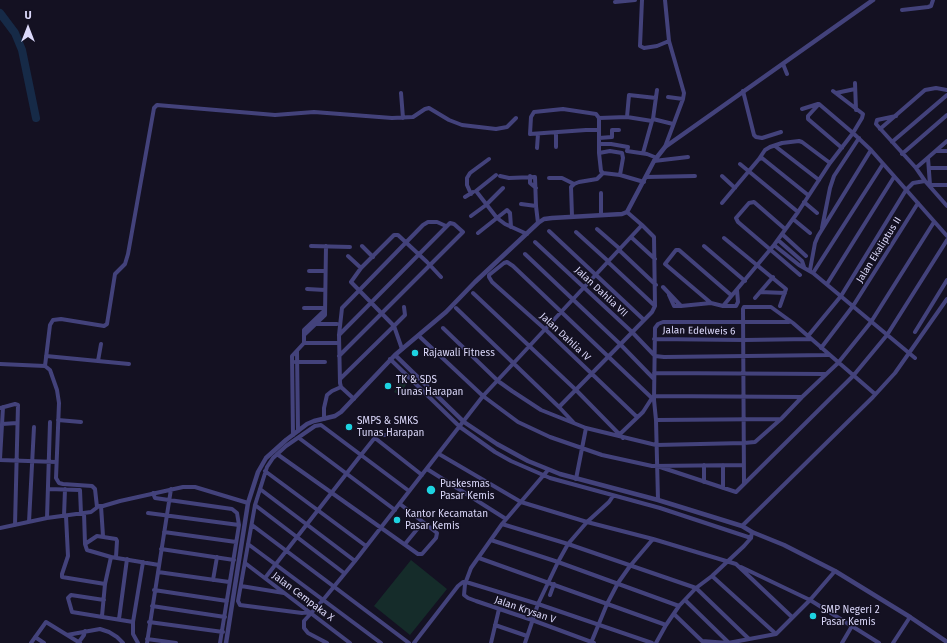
<!DOCTYPE html>
<style>
body{margin:0}
#map{position:relative;width:947px;height:643px;overflow:hidden;background:#141122;font-family:"Fira Sans",sans-serif}
canvas{display:block}
.north{position:absolute;left:8px;top:8px;width:40px;height:40px;-webkit-text-stroke:3px #141122;paint-order:stroke;rotate:0deg;font-size:11px;font-weight:700;line-height:16px;text-align:center;color:#dbd8fa}
.north::after{content:'';display:block;margin:auto;width:14px;height:18px;background:#dbd8fa;clip-path:polygon(50% 0,100% 100%,50% 72%,0 100%)}
</style>
<div id="map">
<canvas width="947" height="643"></canvas>
<div class="north">U</div>
</div>
<script>
const context = document.querySelector('canvas').getContext('2d');
context.lineJoin = 'round';
function fillPath(path, color) {
  context.fillStyle = color;
  context.fill(path, 'evenodd');
}
function poly(rows) {
  const path = new Path2D();
  for (const r of rows) {
    path.moveTo(r[0], r[1]);
    for (let i = 2; i < r.length; i += 2) path.lineTo(r[i], r[i + 1]);
  }
  return path;
}
function trace(path, color, width, dash) {
  context.strokeStyle = color;
  context.lineWidth = width;
  context.lineCap = dash ? 'butt' : 'round';
  context.setLineDash(dash || []);
  context.stroke(path);
}
function label(font, color, halo, rows, align = 'center') {
  context.font = font + ' "Fira Sans",sans-serif';
  context.lineWidth = 3;
  context.setLineDash([]);
  context.textBaseline = 'middle';
  context.strokeStyle = halo;
  context.fillStyle = color;
  for (const [text, x, y, turn = 0] of rows) {
    context.save();
    context.translate(x, y);
    context.rotate((+turn || 0) * Math.PI / 180);
    context.textAlign = isNaN(turn) ? turn : align;
    if (halo) context.strokeText(text, 0, 0);
    context.fillText(text, 0, 0);
    context.restore();
  }
}
const green = poly([
 [401,379,407,383,400,395,394,392],
 [411,560,447,589,410,635,374,606]
]);
const river = poly([
 [0,13,15,33,22,50,36,118]
]);
const minor = poly([
 [642,0,640,46,644,48,657,46,669,41],
 [615,2,635,0],
 [902,10,928,7,931,6,933,0],
 [783,64,787,74],
 [855,83,856,110],
 [657,90,653,119,673,124],
 [743,91,754,135,756,137,762,138,781,132],
 [401,93,403,118],
 [836,93,855,89],
 [668,97,683,99],
 [819,104,853,133,862,118,863,114,833,91],
 [819,104,808,116,808,119,842,148],
 [802,109,818,104],
 [896,116,877,120,876,124,916,168,925,181,947,206],
 [627,117,629,95,656,98],
 [599,118,627,117,652,121],
 [880,129,925,90,936,88,947,90],
 [599,130,586,130,530,134,531,117,534,112,563,109,596,114,599,118,599,153,601,171,603,173,620,175,644,182],
 [556,133,556,147],
 [599,138,612,137,612,130,619,130],
 [892,142,947,95],
 [599,144,611,144,628,147,627,151,647,154,657,158],
 [775,146,819,180],
 [665,147,683,99,684,93,669,41,665,0],
 [537,148,538,134],
 [936,151,947,151],
 [599,153,610,151,622,153,623,158,620,175],
 [643,153,652,121],
 [902,154,947,115],
 [928,158,930,185,947,185],
 [759,159,765,150,770,147,782,143,799,141,802,142,830,163],
 [654,161,688,157],
 [740,164,798,212],
 [916,168,947,141],
 [929,168,947,168],
 [496,175,476,191,497,218,505,224,527,234],
 [500,176,509,178,535,177,536,206,521,204],
 [530,176,530,183,536,188],
 [722,176,735,188],
 [646,177,695,176],
 [549,178,562,178,574,184],
 [471,194,467,185,467,178,470,173,489,159],
 [465,197,473,192],
 [804,202,817,213],
 [722,203,759,159,762,158,808,195],
 [536,206,538,223],
 [601,215,601,193],
 [471,216,486,205,503,188],
 [572,216,571,187,574,184,579,182,597,179,603,173],
 [793,219,810,233],
 [642,225,654,237,655,306],
 [822,228,830,188,834,176,859,138],
 [597,229,620,249],
 [785,229,754,202,749,203,736,218,738,222,800,275],
 [549,231,644,320],
 [576,232,608,261],
 [478,233,507,210,510,213,511,227],
 [782,234,806,256],
 [631,237,655,259],
 [724,238,786,289,780,306],
 [778,240,802,261,804,267],
 [535,242,632,332,655,356,664,357,829,355],
 [774,245,799,265,813,273,915,358],
 [311,246,350,247],
 [362,246,373,257],
 [704,246,745,281],
 [619,250,656,285],
 [525,254,620,344,654,379],
 [348,256,361,268],
 [810,270,815,243,818,236,871,150],
 [309,271,325,271],
 [813,273,883,164],
 [827,284,894,177],
 [663,287,681,306,711,303,723,306,736,306,738,302,737,290],
 [307,289,325,290],
 [760,292,785,293],
 [473,293,576,390,623,438],
 [669,295,674,306,681,306],
 [755,298,773,277],
 [711,303,665,264,676,250,679,250,731,295],
 [723,306,774,245,798,212,830,163,853,133,871,150,947,236],
 [404,307,405,315,394,326,351,282,361,268,394,235,398,235,427,262,441,277],
 [304,308,325,308],
 [456,308,559,407,652,312,655,306,608,262],
 [315,324,337,324],
 [443,328,498,381,512,391,541,410,586,428,656,445,744,443,755,442,781,419],
 [915,332,947,280],
 [304,335,325,315,326,246],
 [339,335,448,225,450,223,454,224,463,232,339,356],
 [808,336,841,296,906,190,913,183,925,181],
 [420,337,483,396,518,422,550,437,602,455,652,466,744,465],
 [654,339,744,340,811,339],
 [304,343,304,330,325,310],
 [821,348,853,306,918,203],
 [297,351,298,431],
 [46,356,129,364],
 [390,359,460,427,495,452,511,461,550,478,660,508,751,538],
 [98,361,101,344],
 [295,362,325,362],
 [0,364,45,366,50,370,57,390,59,403,56,478,59,483,63,484,92,486,95,489,97,507],
 [45,366,50,325,53,320,61,319,104,326,107,324,115,274,125,264,128,254,154,108,157,105,275,115,314,112,392,118,413,117,425,109,429,108,449,120,462,125,496,129,507,127,516,118],
 [654,373,825,374],
 [340,379,394,326,402,349],
 [655,396,802,397],
 [354,399,341,387,340,383,339,335,342,308,423,225,428,222,437,222,446,226],
 [559,407,574,423],
 [0,408,15,404,18,405,15,525],
 [637,417,546,330,492,282,489,277,489,275,504,263,507,262,513,266,654,400],
 [324,419,324,408,327,395,332,391,341,387],
 [58,420,81,422],
 [656,420,781,419,802,397,838,363,871,322,934,222],
 [2,424,17,423],
 [620,434,643,412,652,398],
 [293,435,292,356,304,343,337,343],
 [370,435,377,435],
 [389,435,377,435,361,455,409,491],
 [299,438,395,510],
 [375,438,422,475],
 [277,454,418,554,422,554,436,538,437,533,400,504],
 [439,454,521,502,587,522,653,539,736,564,792,617],
 [0,459,3,407],
 [0,460,56,462],
 [704,465,704,482],
 [723,465,723,488],
 [657,466,736,492,853,376,887,335,947,240],
 [427,469,506,519],
 [548,470,502,524,471,568,465,584,464,595,468,598,476,601,532,620,594,643],
 [265,471,366,546],
 [576,479,586,428],
 [744,483,743,309,744,307,771,307,793,323,875,394],
 [48,489,80,490,81,514],
 [260,489,355,561],
 [153,493,155,498,232,509,237,513,239,525,220,643],
 [658,500,656,420,654,400,655,328,658,324,663,322,789,322],
 [255,505,344,573],
 [101,506,103,536],
 [84,513,85,544],
 [148,513,239,525],
 [64,516,65,489],
 [66,516,68,556,62,574,62,577,105,584],
 [47,518,50,422],
 [29,522,34,427],
 [502,524,568,544,696,588,749,639],
 [252,525,409,643],
 [742,526,873,397,895,373,947,299],
 [0,528,47,518,91,512,99,506,103,506,120,501,183,487,195,487,248,503],
 [164,532,236,542],
 [491,540,558,562,679,606],
 [248,544,381,643],
 [405,544,423,522],
 [161,549,234,560],
 [111,557,87,550,85,544,97,536,116,539,117,541,116,557],
 [479,558,666,625],
 [245,563,350,643],
 [741,567,810,600,879,643],
 [158,572,229,582],
 [712,576,776,634],
 [265,578,361,455,321,425,315,426,286,446,273,458,267,467,255,505,238,601,240,605,302,613,309,612],
 [213,580,217,557],
 [241,586,284,593],
 [154,590,227,601],
 [550,595,554,584],
 [104,600,71,595,68,598,72,612,133,622,133,634,138,643],
 [686,601,728,642],
 [152,606,225,617],
 [674,614,702,641],
 [102,616,105,584,111,557,159,565],
 [119,619,127,559],
 [133,622,143,562],
 [149,622,223,632],
 [495,625,527,636],
 [67,635,100,629,109,632,117,637,123,643],
 [35,637,44,643],
 [147,639,176,643],
 [702,641,728,643,776,634,810,600,835,571],
 [79,642,84,635,85,631],
 [31,643,46,622,80,643],
 [147,643,171,489],
 [327,643,308,633,304,628,304,621,323,600,355,561,483,396,642,225,627,212],
 [414,643,458,586,463,582,466,582,538,604,652,643],
 [491,643,499,609],
 [525,643,538,604,558,562,568,544,587,522,609,502,613,496],
 [591,643,607,604,618,583,630,566,653,539],
 [656,643,666,625,679,606,696,588,712,576,744,546,751,538,752,532],
 [842,643,852,626],
 [893,643,910,617]
]);
const tertiary = poly([
 [395,355,464,422,497,444,528,461,560,474,658,500,742,526,752,532,784,545,835,571,910,617,947,642],
 [226,643,248,503,258,472,266,458,286,440,307,424,314,421,335,416,341,412,395,355,446,312,475,282,538,223,544,219,552,218,622,214,627,212,654,161,665,147,873,0]
]);
const markers = [
 [415,353,4,"#1dd3e1"],
 [388,386,4,"#1dd3e1"],
 [349,427,4,"#1dd3e1"],
 [431,490,5,"#1dd3e1"],
 [397,520,4,"#1dd3e1"],
 [813,616,4,"#1dd3e1"]
];
const streetNames = [
 ["Jalan Ekaliptus II",879,250,-58],
 ["Jalan Dahlia VII",601,292,43],
 ["Jalan Edelweis 6",699,331,1],
 ["Jalan Dahlia IV",565,337,43],
 ["Jalan Cempaka X",303,597,37],
 ["Jalan Krysan V",525,610,19]
];
const poiNames = [
 ["Rajawali Fitness",423,353],
 ["TK & SDS",396,380],
 ["Tunas Harapan",396,392],
 ["SMPS & SMKS",357,421],
 ["Tunas Harapan",357,433],
 ["Puskesmas",440,484],
 ["Pasar Kemis",440,496],
 ["Kantor Kecamatan",405,514],
 ["Pasar Kemis",405,526],
 ["SMP Negeri 2",821,610],
 ["Pasar Kemis",821,622]
];
fillPath(green, '#152c2a');
trace(river, '#162a47', 8);
trace(minor, '#43427b', 4);
trace(tertiary, '#43427b', 4.5);
for (const [x, y, r, color] of markers) {
  const dot = new Path2D();
  dot.arc(x, y, r, 0, 2 * Math.PI);
  context.fillStyle = color;
  context.fill(dot);
  trace(dot, '#141122', 1.5);
}
label('10px', '#dbd8fa', '#141122', streetNames);
label('10px', '#dbd8fa', '#141122', poiNames, 'left');
</script>
